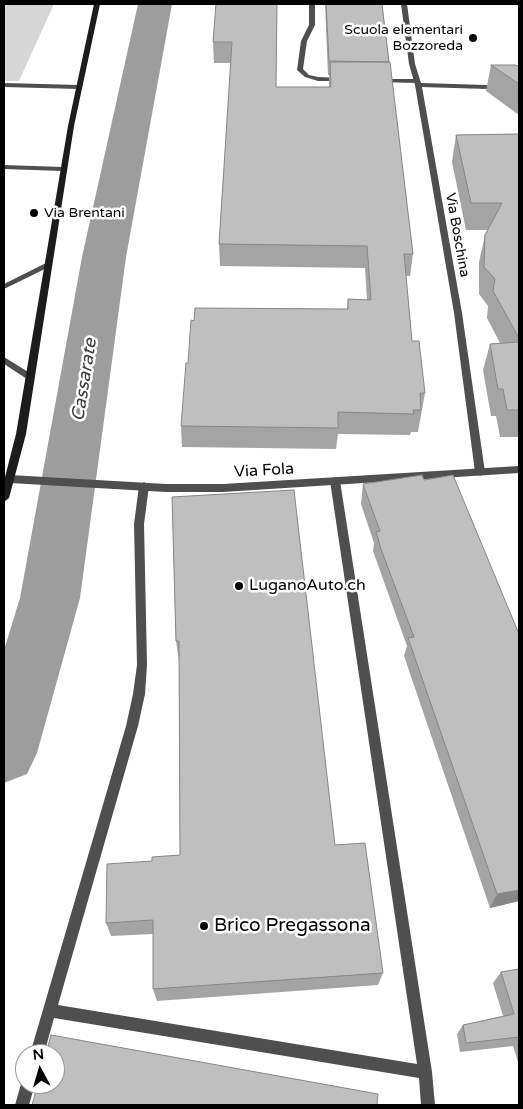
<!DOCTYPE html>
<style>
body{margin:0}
#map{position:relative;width:523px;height:1109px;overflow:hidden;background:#fff;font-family:"Varela Round",sans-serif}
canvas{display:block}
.frame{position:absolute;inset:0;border:5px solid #000;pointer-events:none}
.north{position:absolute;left:15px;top:1044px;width:50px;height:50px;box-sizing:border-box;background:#fff;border:1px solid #999;border-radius:50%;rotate:354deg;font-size:14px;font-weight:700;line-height:20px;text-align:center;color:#000}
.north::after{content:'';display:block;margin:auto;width:18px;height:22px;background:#000;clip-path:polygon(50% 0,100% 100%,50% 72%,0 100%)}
</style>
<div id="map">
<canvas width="523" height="1109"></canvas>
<div class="frame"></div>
<div class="north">N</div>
</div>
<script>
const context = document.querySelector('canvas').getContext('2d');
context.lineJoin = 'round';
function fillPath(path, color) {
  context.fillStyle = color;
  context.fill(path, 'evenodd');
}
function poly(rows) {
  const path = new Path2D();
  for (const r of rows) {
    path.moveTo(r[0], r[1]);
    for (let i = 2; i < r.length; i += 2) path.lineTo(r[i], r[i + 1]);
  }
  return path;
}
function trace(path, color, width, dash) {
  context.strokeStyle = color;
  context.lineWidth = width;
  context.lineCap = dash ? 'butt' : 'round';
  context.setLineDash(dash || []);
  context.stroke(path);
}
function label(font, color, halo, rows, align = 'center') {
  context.font = font + ' "Varela Round",sans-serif';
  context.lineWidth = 5;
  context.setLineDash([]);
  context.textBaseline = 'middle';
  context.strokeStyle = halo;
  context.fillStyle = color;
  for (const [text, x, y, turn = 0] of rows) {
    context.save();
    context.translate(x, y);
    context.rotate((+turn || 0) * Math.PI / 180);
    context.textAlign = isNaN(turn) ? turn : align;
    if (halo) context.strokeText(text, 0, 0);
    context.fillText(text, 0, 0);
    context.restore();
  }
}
const green = poly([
 [4,4,54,4,19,81,4,81]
]);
const river = poly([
 [138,4,172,4,126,257,80,598,37,753,27,774,4,783,4,650,20,598,82,257,138,4]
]);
const service = poly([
 [309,4,315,4,315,25,307,41,303,69,309,75,318,77,342,78,344,79,344,81,318,81,305,77,297,70,301,41,309,25,309,4],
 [377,79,416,79,419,81,416,83,379,82,377,81,377,79],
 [4,83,79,85,82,87,79,89,4,87,4,83],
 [44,264,47,264,51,266,4,289,4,284,44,264],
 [4,357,33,375,34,377,33,379,27,379,4,364,4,357],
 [335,477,340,481,432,1072,435,1105,421,1105,419,1078,54,1018,44,1054,30,1054,126,726,133,694,137,665,134,524,139,486,144,482,149,486,144,524,147,665,145,694,138,726,58,1005,417,1064,330,481,335,477],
 [25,1078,25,1084,35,1084,29,1105,15,1105,21,1084,25,1078]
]);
const minor = poly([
 [401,4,407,4,415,64,421,83,519,86,519,90,422,87,462,313,485,472,480,476,475,472,454,313,415,85,409,64,401,4],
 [4,165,63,167,67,169,63,171,4,169,4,165]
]);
const tertiary = poly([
 [519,466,519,473,223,492,166,492,10,483,5,479,10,475,166,484,223,484,519,466]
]);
const secondary = poly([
 [94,4,100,4,74,126,26,434,9,498,4,502,4,481,16,434,68,126,94,4]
]);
const wall = poly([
 [216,4,276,87,329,87,329,75,328,75,325,4,382,4,413,254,410,276,406,276,412,341,425,393,418,432,411,432,410,435,338,434,336,449,182,447,181,426,188,363,347,309,348,299,367,300,365,268,220,266,219,244,231,63,214,63,213,42],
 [491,65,519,66,519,115,486,91],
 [519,134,519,437,500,437,496,416,491,416,483,370,490,344,500,343,487,318,488,306,479,294,479,262,485,235,487,230,466,230,452,162,456,135],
 [363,484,519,901,490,908,404,656,407,646,373,551,374,543,361,504],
 [172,497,335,845,383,973,378,985,157,1001,153,989,153,934,111,936,106,923,152,861,180,855,179,661,176,641],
 [519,969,519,1065,513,1046,460,1052,457,1034,463,1025,503,1016,493,983,501,972]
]);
const shadedWall = poly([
 [519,890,519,901,490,908,497,894]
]);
const building = poly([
 [216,4,277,4,276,87,331,87,330,62,390,62,413,254,404,254,412,341,419,341,425,393,420,393,421,410,413,410,414,414,338,412,338,428,181,426,186,363,188,363,191,320,194,321,195,308,348,309,348,299,371,300,367,246,219,244,232,42,213,42,216,4],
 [326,4,382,4,389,62,329,61,326,4],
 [491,65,515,65,519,66,519,84,491,65],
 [519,134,519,338,493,291,495,279,484,267,485,235,502,203,471,203,456,135,519,134],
 [519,342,519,410,507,410,503,389,498,389,490,344,519,342],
 [422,475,424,480,453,475,519,634,519,890,497,894,408,638,414,637,381,549,376,532,380,531,363,484,422,475],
 [294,490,335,845,365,843,383,973,153,989,153,920,106,923,107,864,152,861,152,857,180,855,179,641,176,641,172,497,294,490],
 [519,969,519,1037,466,1043,463,1025,514,1014,501,972,519,969],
 [51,1035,378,1094,377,1105,32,1105,38,1084,55,1084,55,1054,46,1054,51,1035]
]);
const markers = [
 [473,38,5,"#000"],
 [34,213,5,"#000"],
 [239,586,5,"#000"],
 [204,926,5,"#000"]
];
const farPoinames = [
 ["Scuola elementari",463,30],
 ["Bozzoreda",463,46],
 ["Via Brentani",44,213,"left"]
];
const farStreetnames = [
 ["Via Boschina",457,235,80]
];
const streetNames = [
 ["Via Fola",264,471,-3]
];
const poiNames = [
 ["LuganoAuto.ch",249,586]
];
const waterNames = [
 ["Cassarate",85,380,-81]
];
const nearPoinames = [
 ["Brico Pregassona",214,926]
];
fillPath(green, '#d6d6d6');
fillPath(river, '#9d9d9d');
fillPath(service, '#4f4f4f');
fillPath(minor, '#4f4f4f');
fillPath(tertiary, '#4f4f4f');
fillPath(secondary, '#1c1c1c');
fillPath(wall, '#a4a4a4');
fillPath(shadedWall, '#868686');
fillPath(building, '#bfbfbf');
trace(building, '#868686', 1);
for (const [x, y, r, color] of markers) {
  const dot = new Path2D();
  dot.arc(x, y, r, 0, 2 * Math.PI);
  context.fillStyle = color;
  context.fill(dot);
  trace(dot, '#fff', 2);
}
label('14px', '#000', '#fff', farPoinames, 'right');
label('14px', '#000', '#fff', farStreetnames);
label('16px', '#000', '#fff', streetNames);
label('16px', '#000', '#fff', poiNames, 'left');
label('italic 18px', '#3e3e3e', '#fff', waterNames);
label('19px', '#000', '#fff', nearPoinames, 'left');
</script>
